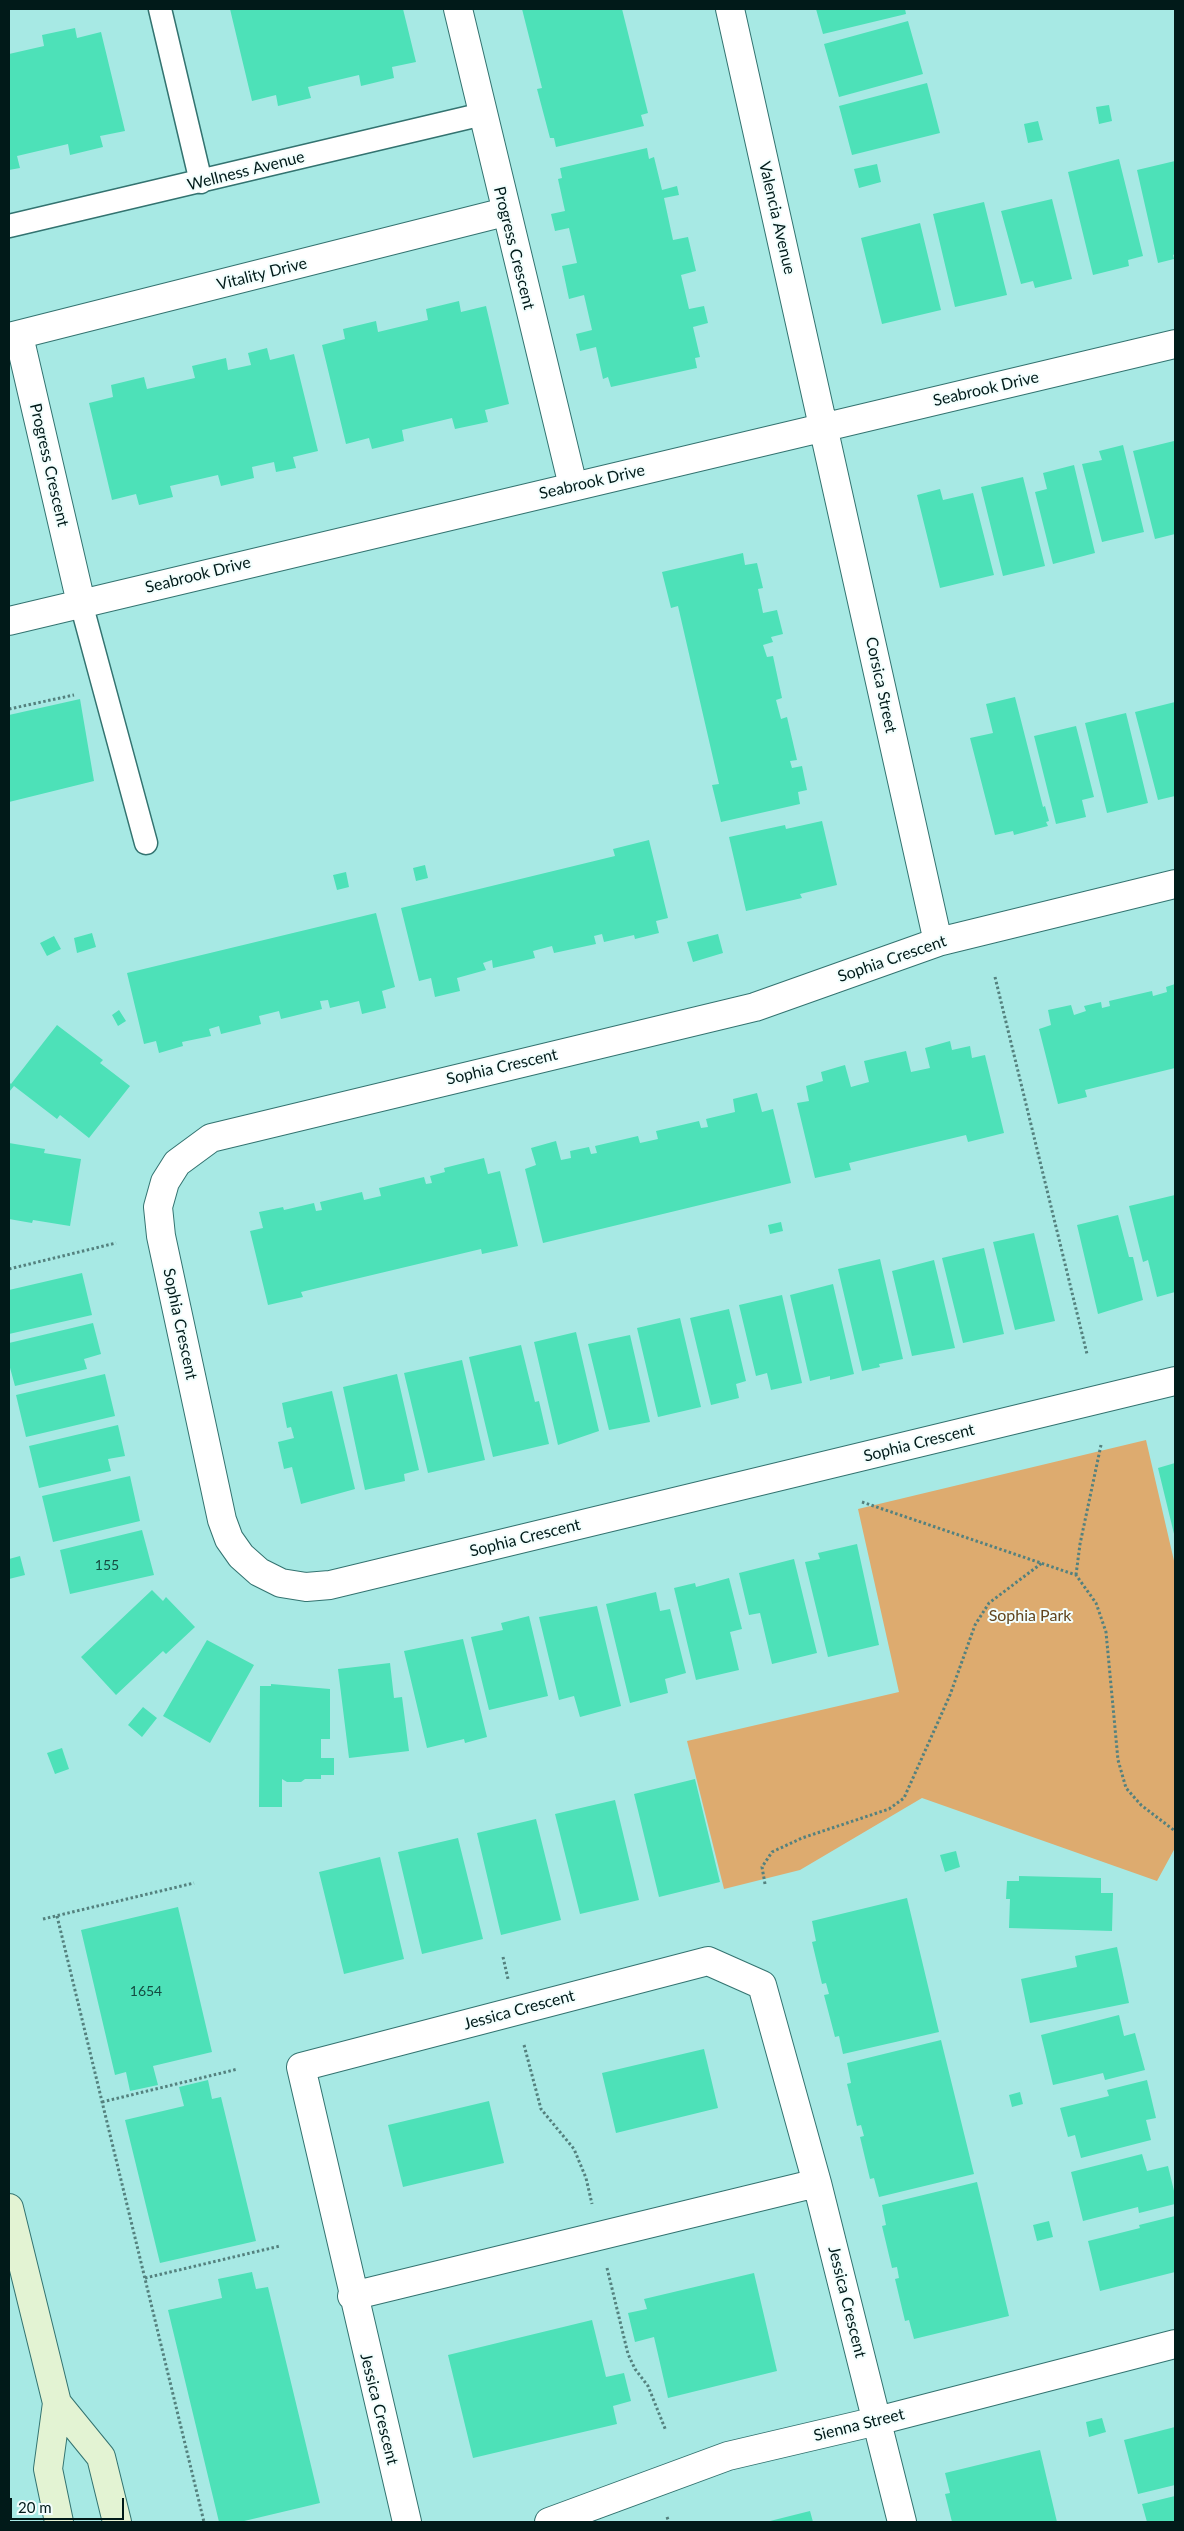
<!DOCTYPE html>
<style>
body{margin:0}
#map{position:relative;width:1184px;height:2531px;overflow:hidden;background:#a7e9e4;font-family:Lato,sans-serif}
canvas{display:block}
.frame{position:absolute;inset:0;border:10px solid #011a19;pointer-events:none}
.scale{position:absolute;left:10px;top:2498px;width:114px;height:22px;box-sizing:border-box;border:2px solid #011a19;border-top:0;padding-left:6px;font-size:15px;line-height:18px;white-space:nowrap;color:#011a19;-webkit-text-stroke:4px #f2fefd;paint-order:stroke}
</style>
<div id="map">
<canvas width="1184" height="2531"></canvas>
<div class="frame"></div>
<div class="scale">20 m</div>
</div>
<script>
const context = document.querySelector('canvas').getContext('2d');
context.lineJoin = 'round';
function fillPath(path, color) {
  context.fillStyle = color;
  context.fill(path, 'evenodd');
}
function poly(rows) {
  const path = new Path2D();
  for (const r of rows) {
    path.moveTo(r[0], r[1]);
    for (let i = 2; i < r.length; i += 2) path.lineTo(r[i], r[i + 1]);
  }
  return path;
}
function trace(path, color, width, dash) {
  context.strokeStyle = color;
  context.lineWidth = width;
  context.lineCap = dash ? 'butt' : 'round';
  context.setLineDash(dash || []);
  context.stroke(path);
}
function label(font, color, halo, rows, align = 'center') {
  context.font = font + ' Lato,sans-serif';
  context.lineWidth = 4;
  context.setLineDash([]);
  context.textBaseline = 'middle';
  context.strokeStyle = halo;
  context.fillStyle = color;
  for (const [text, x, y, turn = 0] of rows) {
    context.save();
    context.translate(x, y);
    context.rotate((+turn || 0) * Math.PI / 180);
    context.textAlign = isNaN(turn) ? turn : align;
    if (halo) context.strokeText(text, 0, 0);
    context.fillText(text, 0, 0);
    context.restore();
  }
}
const green = poly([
 [1146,1440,1175,1565,1175,1848,1157,1881,922,1798,800,1870,724,1889,687,1741,899,1692,858,1509]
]);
const building = poly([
 [230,9,403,9,416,62,392,67,394,78,361,86,359,75,308,87,311,98,278,106,276,95,252,101],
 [522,9,622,9,648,113,641,115,644,126,556,147,554,138,550,138,537,89,542,88],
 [816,9,905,9,906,14,823,34],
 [908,21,923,74,839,97,824,44],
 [75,28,77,38,101,32,125,131,100,136,103,147,70,155,68,144,17,156,20,168,9,170,9,54,44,46,42,35],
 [927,83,940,133,852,155,839,106],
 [1109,105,1112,121,1099,124,1096,107],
 [1038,121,1043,140,1028,143,1024,124],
 [647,148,649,159,654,157,662,190,677,186,679,195,664,198,673,240,688,237,696,271,681,275,689,309,704,306,708,323,693,327,700,357,695,358,697,368,611,387,608,377,603,379,596,347,580,351,576,334,592,330,584,295,569,299,562,266,577,263,569,228,555,231,551,214,565,211,558,179,562,178,560,168],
 [1119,159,1143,256,1128,260,1129,266,1093,275,1068,172],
 [1175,161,1175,254,1173,255,1174,259,1158,263,1137,170],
 [877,164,881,182,859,188,854,169],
 [1052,199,1072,279,1035,288,1033,281,1021,284,1001,211],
 [984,202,1007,295,955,307,933,214],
 [920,223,941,310,882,324,861,238],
 [459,301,461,312,486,306,509,404,485,410,488,422,455,429,452,418,402,430,404,441,372,449,369,438,346,444,322,345,345,339,343,329,376,321,378,332,428,320,426,309],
 [267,348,270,360,294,354,318,451,293,457,296,468,276,472,274,462,252,467,254,478,221,486,218,475,170,486,173,497,139,505,136,494,112,500,89,403,113,397,111,385,144,377,147,389,195,378,192,366,226,358,228,370,251,365,248,353],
 [1174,441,1175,534,1155,539,1133,451],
 [1123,445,1144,532,1102,542,1082,464,1102,460,1099,451],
 [1074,465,1095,553,1053,564,1035,492,1047,489,1043,473],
 [1023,477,1045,566,1003,576,981,487],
 [940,489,943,500,973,493,994,575,940,588,917,495],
 [743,553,745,565,757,563,763,588,758,589,763,613,777,610,783,634,771,637,773,642,763,645,767,657,773,656,782,698,776,700,781,719,787,717,797,760,790,761,792,768,802,766,807,790,798,792,800,804,721,822,712,785,719,784,678,606,671,608,662,572],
 [1015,697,1043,807,1045,806,1049,821,1046,822,1048,826,1014,835,1013,831,995,835,970,738,993,733,986,704],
 [80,699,94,781,9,802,9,715],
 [1175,702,1175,796,1158,800,1135,712],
 [1126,713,1148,803,1107,813,1085,723],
 [1076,726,1094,797,1082,800,1086,817,1056,824,1034,736],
 [822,821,837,885,800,894,802,898,746,911,729,837,785,825,786,829],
 [649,840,668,918,656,921,659,933,635,939,634,935,604,942,602,934,594,936,596,944,554,953,552,946,533,951,535,958,493,968,492,960,483,963,486,970,457,978,460,991,435,997,431,978,419,981,401,908,615,856,613,849],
 [425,865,428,878,416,881,413,868],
 [346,872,349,887,337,890,333,875],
 [376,913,395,987,382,991,386,1008,362,1014,359,1001,330,1008,328,1000,320,1001,322,1009,281,1019,279,1011,259,1016,261,1024,221,1034,219,1026,209,1029,211,1036,182,1042,183,1046,159,1053,156,1041,144,1044,127,973],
 [92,933,96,947,77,953,74,938],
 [718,934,723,953,693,962,687,942],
 [54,936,61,949,47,956,40,943],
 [1175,984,1175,1068,1085,1090,1087,1097,1058,1104,1039,1029,1051,1025,1048,1010,1071,1005,1074,1015,1086,1011,1084,1006,1101,1002,1102,1008,1110,1006,1109,1001,1152,991,1153,996,1167,992,1166,987],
 [119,1010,126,1021,118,1026,112,1015],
 [57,1025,103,1060,100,1063,130,1086,89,1138,60,1115,57,1119,14,1086,9,1092,9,1082,11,1084],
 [950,1041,952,1050,970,1046,972,1058,985,1055,1004,1133,968,1142,966,1135,849,1163,851,1170,815,1178,797,1103,809,1101,806,1086,823,1081,821,1072,845,1065,851,1087,869,1082,864,1061,906,1051,911,1072,930,1068,925,1048],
 [757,1093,762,1112,773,1109,791,1183,543,1243,525,1169,536,1165,531,1148,556,1141,561,1160,571,1158,570,1151,589,1147,591,1154,597,1153,595,1146,638,1136,640,1143,658,1139,656,1131,699,1121,701,1128,708,1127,706,1119,735,1112,733,1099],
 [9,1143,45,1149,44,1153,81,1159,70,1226,33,1220,32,1223,9,1219],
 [484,1158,488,1174,500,1171,518,1246,482,1254,481,1249,301,1292,303,1297,268,1305,250,1231,263,1228,259,1212,283,1207,284,1210,314,1203,316,1211,322,1210,320,1202,362,1192,364,1200,381,1196,379,1188,424,1177,426,1184,432,1183,430,1176,445,1172,444,1168],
 [1175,1195,1175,1292,1157,1297,1148,1260,1143,1262,1129,1206],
 [1118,1215,1129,1257,1133,1257,1143,1300,1098,1314,1077,1225],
 [781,1222,783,1231,770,1234,768,1225],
 [1034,1233,1055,1321,1015,1330,993,1242],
 [984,1248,1004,1334,963,1343,942,1258],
 [880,1259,903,1359,879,1364,880,1367,862,1371,838,1269],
 [934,1260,955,1348,912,1356,892,1271],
 [82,1273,92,1315,9,1334,9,1290],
 [833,1284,854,1374,830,1380,830,1376,810,1381,790,1295],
 [782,1295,802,1383,771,1390,767,1373,756,1376,739,1305],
 [729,1309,746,1381,736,1384,739,1398,711,1405,690,1318],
 [680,1318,701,1407,658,1417,637,1328],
 [93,1323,101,1354,84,1359,87,1369,15,1386,9,1364,9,1343],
 [576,1332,599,1431,558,1445,534,1342],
 [630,1335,650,1422,609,1430,588,1344],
 [521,1345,535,1402,539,1401,549,1444,493,1457,469,1357],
 [462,1360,485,1460,428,1473,404,1373],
 [105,1374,115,1416,26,1437,16,1395],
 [397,1374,419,1470,404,1474,405,1481,365,1490,343,1387],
 [332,1391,355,1489,301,1504,292,1467,284,1469,278,1442,294,1438,291,1427,287,1428,282,1403],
 [118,1425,125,1456,108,1459,111,1471,39,1488,29,1446],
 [1175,1463,1175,1538,1158,1468],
 [130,1476,140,1521,53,1542,42,1496],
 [142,1530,154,1575,70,1594,60,1550],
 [857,1544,879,1645,828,1657,805,1562,820,1559,818,1553],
 [20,1556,25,1575,9,1579,9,1559],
 [794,1559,817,1653,772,1664,760,1613,749,1615,739,1573],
 [729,1578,742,1629,730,1632,739,1670,696,1680,674,1588,695,1583,696,1587],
 [152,1590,163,1601,166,1597,195,1627,166,1654,163,1651,116,1695,81,1657],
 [656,1592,660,1611,670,1609,686,1673,665,1679,668,1693,630,1703,606,1604],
 [597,1606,621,1706,580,1717,574,1696,559,1700,539,1617],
 [529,1616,548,1696,489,1710,471,1637,503,1630,501,1623],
 [463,1639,487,1737,465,1743,464,1739,427,1748,404,1651],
 [207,1640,254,1665,210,1743,163,1716],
 [390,1663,394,1698,402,1697,409,1751,349,1758,338,1669],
 [271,1684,330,1689,330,1739,321,1739,321,1758,334,1758,334,1775,321,1775,321,1779,305,1779,301,1782,287,1782,282,1779,282,1807,259,1807,260,1686,271,1686],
 [143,1707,157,1718,142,1737,128,1725],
 [62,1748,69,1769,55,1774,47,1753],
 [695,1779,720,1882,659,1897,634,1794],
 [615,1800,639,1900,580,1914,555,1814],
 [536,1819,561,1920,501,1935,477,1833],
 [458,1838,483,1939,422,1954,398,1852],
 [956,1851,960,1867,945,1872,940,1855],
 [380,1857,404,1959,344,1974,319,1872],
 [1019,1876,1101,1878,1101,1893,1113,1893,1112,1931,1009,1928,1010,1899,1006,1899,1007,1881,1019,1881],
 [907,1898,939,2032,843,2054,839,2036,835,2037,824,1995,829,1994,826,1983,822,1984,812,1942,816,1941,812,1921],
 [178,1907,212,2052,153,2066,158,2085,130,2091,126,2072,115,2075,81,1930],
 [1117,1947,1129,2003,1030,2023,1021,1979,1077,1967,1075,1956],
 [1119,2015,1124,2036,1135,2033,1145,2070,1105,2080,1103,2073,1053,2085,1041,2035],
 [941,2040,974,2174,879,2197,874,2178,870,2179,860,2137,864,2136,861,2125,857,2126,847,2084,851,2083,847,2063],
 [704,2049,718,2108,616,2133,602,2073],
 [208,2080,212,2099,221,2097,256,2241,160,2263,125,2120,184,2106,179,2087],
 [1147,2080,1156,2118,1146,2120,1151,2140,1081,2158,1075,2135,1068,2137,1060,2108,1109,2096,1107,2090],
 [1020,2092,1023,2104,1012,2107,1009,2095],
 [489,2101,504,2163,403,2187,388,2125],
 [1142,2154,1147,2171,1168,2166,1175,2195,1175,2204,1139,2213,1138,2207,1083,2221,1071,2172],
 [977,2182,1009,2316,914,2339,909,2320,905,2321,895,2279,899,2278,897,2267,892,2268,882,2226,886,2225,882,2205],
 [1175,2216,1175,2272,1100,2291,1088,2241,1140,2228,1139,2225],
 [1049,2221,1053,2237,1037,2241,1033,2225],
 [252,2272,256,2289,268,2287,320,2503,240,2522,219,2522,168,2310,222,2298,218,2279],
 [754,2273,777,2371,668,2398,654,2337,635,2342,628,2313,647,2309,644,2299],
 [592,2320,606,2377,624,2373,631,2401,613,2406,617,2424,473,2458,448,2355],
 [1102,2418,1106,2432,1089,2437,1086,2422],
 [1175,2427,1175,2485,1138,2494,1124,2440],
 [1040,2450,1057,2522,952,2522,945,2494,950,2493,945,2473],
 [1175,2496,1175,2522,1147,2522,1142,2504],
 [810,2511,813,2522,766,2522]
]);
const path = poly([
 [9,709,74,695],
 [995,977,1087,1354],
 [9,1269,116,1243],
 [862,1502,1076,1575,1096,1603,1106,1632,1118,1760,1126,1788,1141,1805,1175,1831],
 [1076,1575,1080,1544,1101,1445],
 [765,1884,762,1867,772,1852,802,1838,889,1809,904,1798,950,1695,975,1625,989,1603,1042,1563],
 [57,1916,204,2522],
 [43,1919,194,1883],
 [503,1957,508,1979],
 [524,2045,541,2109,574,2149,586,2178,592,2204],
 [102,2102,238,2069],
 [607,2268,628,2354,635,2369,648,2386,666,2431],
 [145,2278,280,2246],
 [667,2517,669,2522]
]);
const service = poly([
 [160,9,201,182],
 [9,226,483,114],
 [81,603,146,843]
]);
const minor = poly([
 [458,9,573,486],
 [730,9,938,942],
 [19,336,81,603],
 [9,337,505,212],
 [9,621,1175,344],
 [1175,884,938,942,755,1007,211,1138,177,1163,165,1182,158,1207,161,1236,222,1520,229,1539,241,1556,259,1572,281,1583,306,1587,330,1585,1175,1381],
 [352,2296,817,2183],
 [407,2522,301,2067,708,1961,762,1985,817,2183,902,2522],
 [549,2522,728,2456,877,2421,1175,2344]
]);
const secondary = poly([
 [9,2208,57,2403,48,2469,59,2522],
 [57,2403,101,2457,117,2522]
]);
const numberNames = [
 ["155",107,1565],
 ["1654",146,1991]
];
const streetNames = [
 ["Wellness Avenue",246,171,-14],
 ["Valencia Avenue",777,218,77],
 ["Progress Crescent",514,248,76],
 ["Vitality Drive",262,274,-14],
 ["Seabrook Drive",986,389,-13],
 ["Progress Crescent",49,465,77],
 ["Seabrook Drive",592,482,-13],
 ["Seabrook Drive",198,575,-14],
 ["Corsica Street",881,685,78],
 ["Sophia Crescent",892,959,-19],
 ["Sophia Crescent",502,1067,-13],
 ["Sophia Crescent",180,1324,78],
 ["Sophia Crescent",919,1443,-14],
 ["Sophia Crescent",525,1538,-14],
 ["Jessica Crescent",519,2010,-15],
 ["Jessica Crescent",847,2302,76],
 ["Jessica Crescent",379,2409,76],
 ["Sienna Street",859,2425,-14]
];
const parkNames = [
 ["Sophia Park",1030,1616]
];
fillPath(green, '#ddab6f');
fillPath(building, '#4de1b8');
trace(service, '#337370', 25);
trace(minor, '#337370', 30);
trace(secondary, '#337370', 30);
trace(path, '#54817e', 3, [2.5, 2.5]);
trace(service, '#fff', 22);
trace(minor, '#fff', 28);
trace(secondary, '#e3f3d3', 28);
label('14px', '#144c41', null, numberNames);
label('16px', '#011a19', '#f2fefd', streetNames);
label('16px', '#61441d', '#f2fefd', parkNames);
</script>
